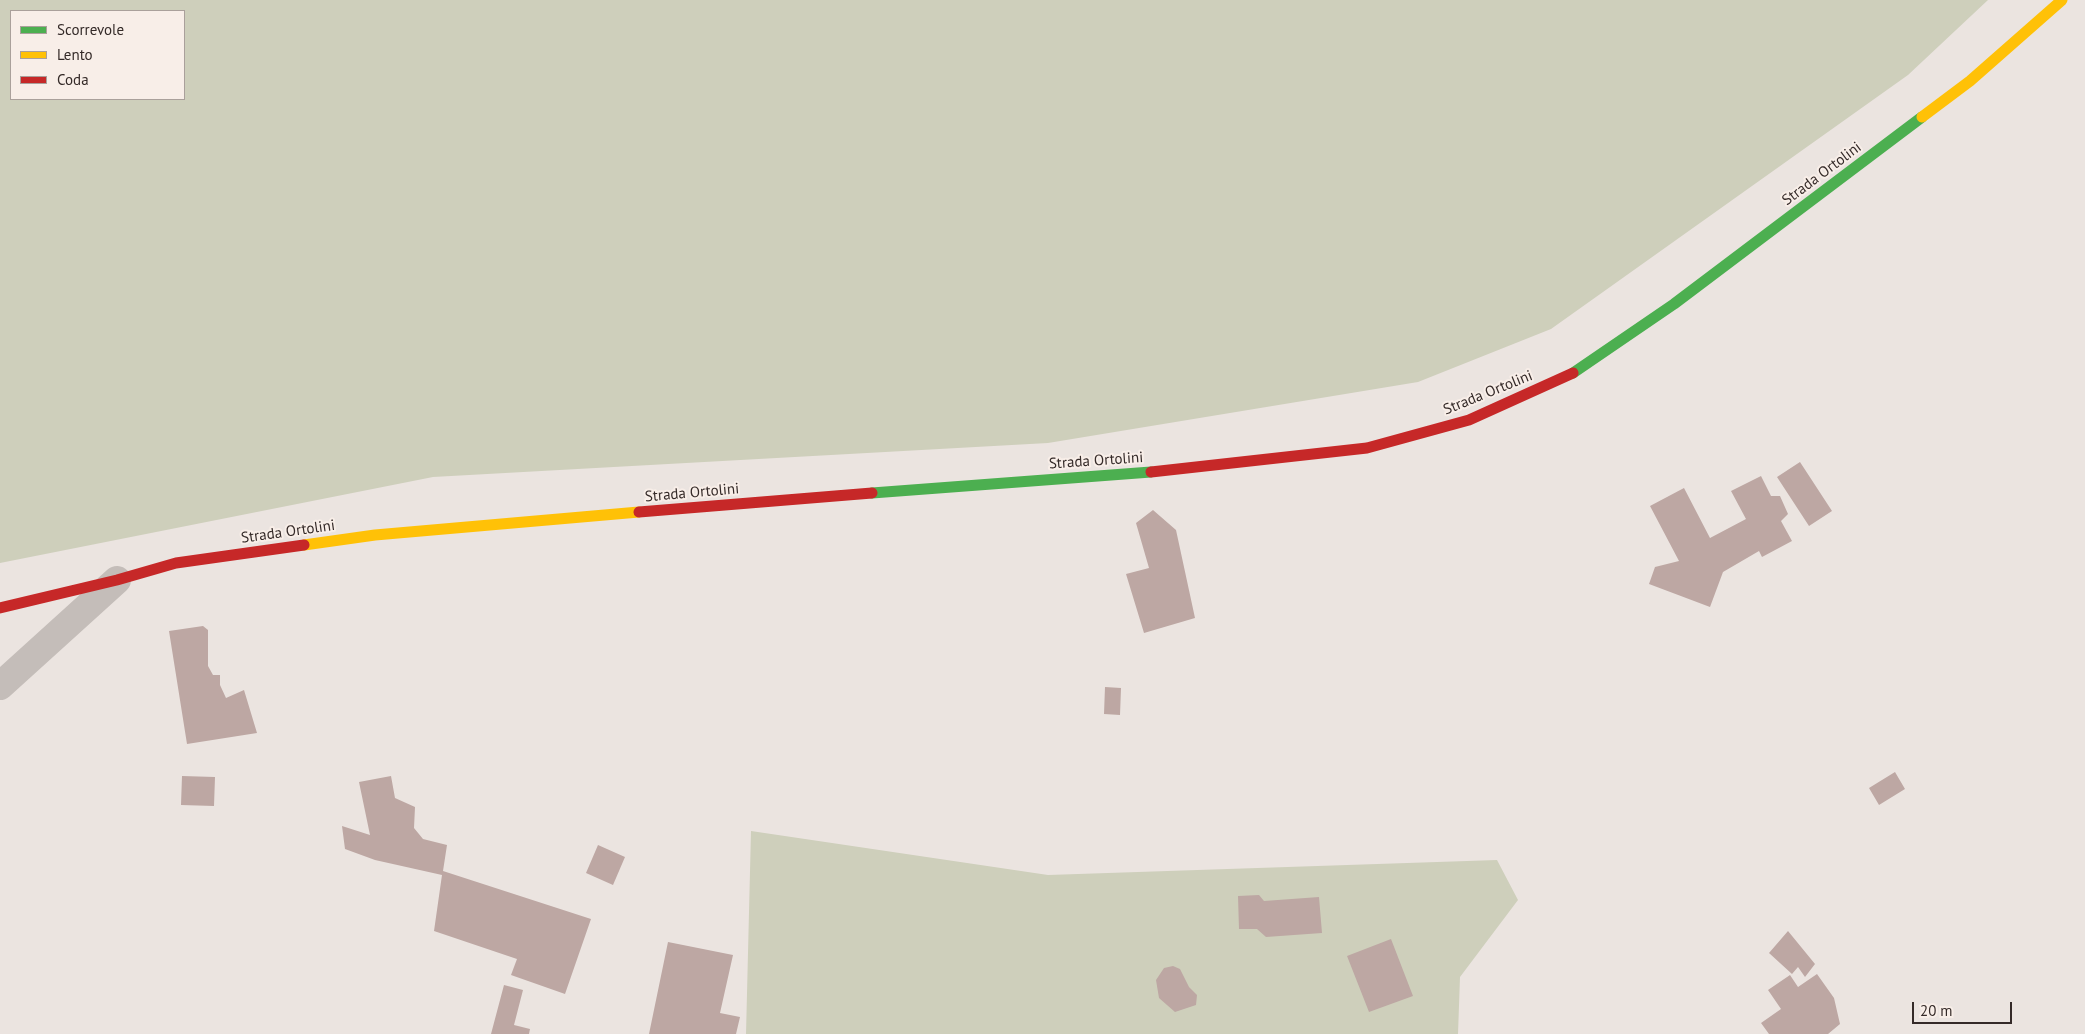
<!DOCTYPE html>
<style>
body{margin:0}
#map{position:relative;width:2085px;height:1034px;overflow:hidden;background:#ebe4e0;font-family:"PT Sans",sans-serif}
canvas{display:block}
.legend{position:absolute;left:10px;top:10px;width:175px;height:90px;box-sizing:border-box;background:#f8eee8;border:1px solid #aaa09b;margin:0;padding:6px 9px;list-style:none;font-size:15px;color:#342a28}
.legend li{display:flex;align-items:center;gap:10px;height:25px}
.legend b{width:25px;border:1px solid #aaa09b}
.scale{position:absolute;left:1912px;top:1002px;width:100px;height:22px;box-sizing:border-box;border:2px solid #342a28;border-top:0;padding-left:6px;font-size:15px;line-height:18px;white-space:nowrap;color:#342a28;-webkit-text-stroke:4px #f8eee8;paint-order:stroke}
</style>
<div id="map">
<canvas width="2085" height="1034"></canvas>
<ul class="legend">
<li><b style="height:6px;background:#4caf50"></b>Scorrevole</li>
<li><b style="height:6px;background:#ffc107"></b>Lento</li>
<li><b style="height:6px;background:#c62828"></b>Coda</li>
</ul>
<div class="scale">20 m</div>
</div>
<script>
const context = document.querySelector('canvas').getContext('2d');
context.lineJoin = 'round';
function fillPath(path, color) {
  context.fillStyle = color;
  context.fill(path, 'evenodd');
}
function poly(rows) {
  const path = new Path2D();
  for (const r of rows) {
    path.moveTo(r[0], r[1]);
    for (let i = 2; i < r.length; i += 2) path.lineTo(r[i], r[i + 1]);
  }
  return path;
}
function trace(path, color, width, dash) {
  context.strokeStyle = color;
  context.lineWidth = width;
  context.lineCap = dash ? 'butt' : 'round';
  context.setLineDash(dash || []);
  context.stroke(path);
}
function label(font, color, halo, rows, align = 'center') {
  context.font = font + ' "PT Sans",sans-serif';
  context.lineWidth = 4;
  context.setLineDash([]);
  context.textBaseline = 'middle';
  context.strokeStyle = halo;
  context.fillStyle = color;
  for (const [text, x, y, turn = 0] of rows) {
    context.save();
    context.translate(x, y);
    context.rotate((+turn || 0) * Math.PI / 180);
    context.textAlign = isNaN(turn) ? turn : align;
    if (halo) context.strokeText(text, 0, 0);
    context.fillText(text, 0, 0);
    context.restore();
  }
}
const green = poly([
 [0,0,1988,0,1908,75,1551,329,1418,382,1048,443,433,477,0,563],
 [184,11,184,99,11,99,11,11],
 [751,831,1048,875,1497,860,1518,900,1460,977,1458,1034,746,1034]
]);
const building = poly([
 [1800,462,1832,511,1809,526,1777,477],
 [1761,476,1771,496,1780,496,1788,514,1781,521,1792,541,1762,557,1759,551,1723,572,1710,607,1649,584,1655,567,1679,561,1650,506,1684,488,1710,538,1746,519,1731,491],
 [1153,510,1176,530,1195,618,1144,633,1126,574,1149,568,1136,523],
 [203,626,208,630,208,666,213,675,220,675,220,685,226,698,244,690,257,733,187,744,169,631],
 [1105,687,1121,688,1120,715,1104,714],
 [1895,772,1905,789,1879,805,1869,788],
 [182,776,215,777,214,806,181,805],
 [391,776,395,798,415,807,414,828,423,839,447,845,443,871,591,919,565,994,511,975,517,959,434,931,442,875,375,860,345,849,342,826,370,835,359,782],
 [598,845,625,857,613,885,586,873],
 [1259,895,1264,901,1319,897,1322,933,1266,937,1257,929,1239,929,1238,896],
 [1788,931,1815,964,1805,977,1798,967,1792,974,1769,953],
 [1391,939,1413,996,1369,1012,1347,956],
 [668,942,733,955,720,1013,740,1017,736,1034,649,1034],
 [1173,966,1180,969,1189,987,1197,995,1196,1005,1175,1012,1159,998,1156,980,1164,968],
 [1817,974,1834,998,1840,1024,1828,1034,1769,1034,1761,1023,1781,1009,1768,990,1790,975,1798,987],
 [504,985,523,990,514,1025,530,1029,529,1034,491,1034]
]);
const street = poly([
 [0,686,117,580]
]);
const fast = poly([
 [1573,373,1674,304,1922,117],
 [872,493,1151,472]
]);
const slow = poly([
 [1922,117,1970,81,2062,0],
 [304,545,375,535,639,512]
]);
const jam = poly([
 [1151,472,1367,448,1469,420,1573,373],
 [639,512,872,493],
 [0,608,117,580,176,563,304,545]
]);
const streetNames = [
 ["Strada Ortolini",1822,174,-37],
 ["Strada Ortolini",1488,393,-22],
 ["Strada Ortolini",1096,461,-4],
 ["Strada Ortolini",692,493,-5],
 ["Strada Ortolini",288,532,-8]
];
fillPath(green, '#cecfbb');
fillPath(building, '#bda7a3');
trace(street, '#c4bdb9', 28);
trace(fast, '#4caf50', 11);
trace(slow, '#ffc107', 11);
trace(jam, '#c62828', 11);
label('15px', '#342a28', '#f8eee8', streetNames);
</script>
